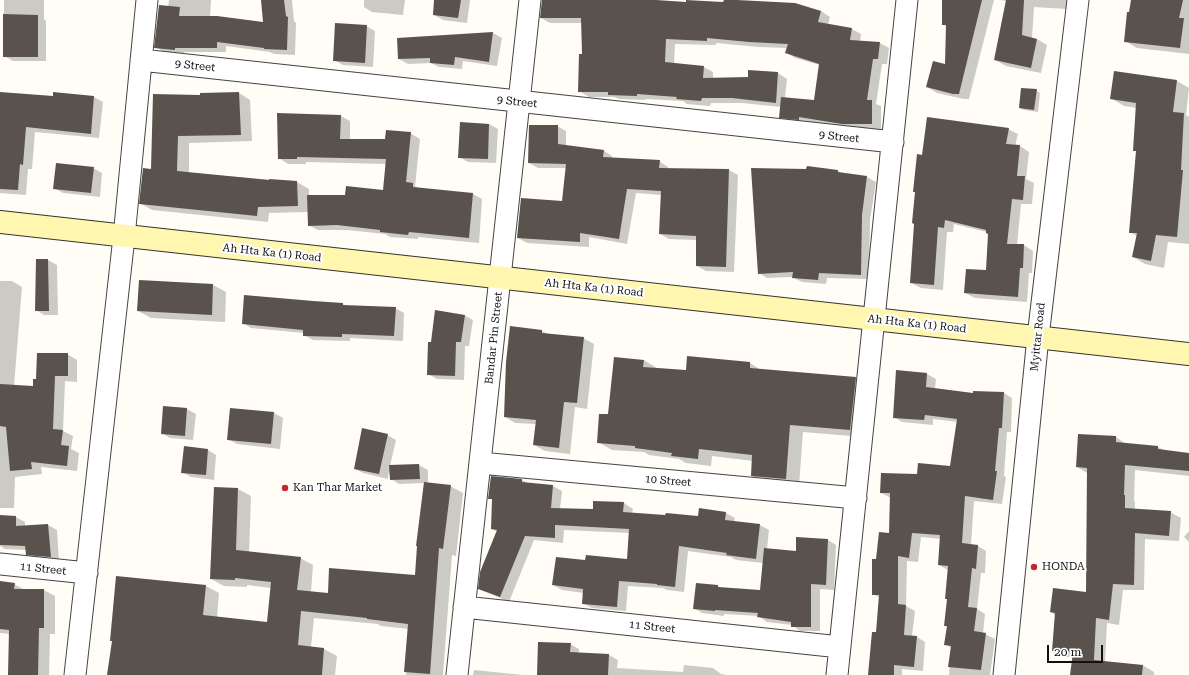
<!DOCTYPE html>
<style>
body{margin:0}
#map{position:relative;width:1189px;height:675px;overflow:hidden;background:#fffdf5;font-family:"Roboto Serif",serif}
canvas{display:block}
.scale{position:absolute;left:1047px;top:645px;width:56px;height:18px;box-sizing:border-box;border:2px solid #111;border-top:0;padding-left:5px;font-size:12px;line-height:14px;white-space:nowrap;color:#111;-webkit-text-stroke:3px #fff;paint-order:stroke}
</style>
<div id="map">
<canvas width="1189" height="675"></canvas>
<div class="scale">20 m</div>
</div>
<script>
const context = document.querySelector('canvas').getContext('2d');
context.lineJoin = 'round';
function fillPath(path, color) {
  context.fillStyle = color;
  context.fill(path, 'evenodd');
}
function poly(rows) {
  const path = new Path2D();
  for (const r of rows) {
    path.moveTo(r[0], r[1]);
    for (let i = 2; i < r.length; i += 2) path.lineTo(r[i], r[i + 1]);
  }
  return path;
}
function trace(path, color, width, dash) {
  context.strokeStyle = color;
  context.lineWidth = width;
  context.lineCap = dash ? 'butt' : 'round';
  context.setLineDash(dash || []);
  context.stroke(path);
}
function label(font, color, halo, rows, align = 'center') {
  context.font = font + ' "Roboto Serif",serif';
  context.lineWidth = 4;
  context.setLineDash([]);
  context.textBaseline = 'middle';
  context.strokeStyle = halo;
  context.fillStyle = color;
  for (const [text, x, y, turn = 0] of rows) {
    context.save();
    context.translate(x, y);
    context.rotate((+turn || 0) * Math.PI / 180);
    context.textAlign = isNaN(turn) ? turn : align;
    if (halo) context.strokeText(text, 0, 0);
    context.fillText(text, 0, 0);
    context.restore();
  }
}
const shadow = poly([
 [4,0,44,0,44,19,46,21,46,61,13,61,4,56],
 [169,0,211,0,210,17,264,24,262,0,292,0,294,21,296,23,295,55,274,54,270,52,226,46,226,52,184,52,184,54,164,52,156,47,168,7],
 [364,0,405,0,403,15,372,12,364,7],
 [423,0,470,0,467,23,443,20,434,15,434,0],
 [543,0,640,0,687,3,724,3,725,0,727,0,795,4,821,11,830,17,828,25,852,29,861,34,860,42,880,43,889,48,887,64,882,64,876,104,881,106,881,129,852,129,808,122,808,124,789,122,780,117,781,107,742,103,711,103,710,106,687,104,683,101,646,99,645,100,619,99,614,97,589,97,579,91,583,55,582,23,550,23,541,18],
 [716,43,759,47,787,48,786,52,795,58,820,65,815,101,785,98,787,79,778,73,749,71,749,78,713,79,713,72,704,67,674,64,675,44,716,45],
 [943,0,994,0,969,99,964,99,937,93,927,87,946,65,947,27,943,24],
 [1000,0,1067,0,1067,9,1034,7,1032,38,1037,39,1047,45,1041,73,1006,66,995,60,1006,1],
 [1132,0,1189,0,1189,54,1137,48,1125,41],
 [366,26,375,31,373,67,343,65,334,60],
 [493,33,502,38,497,66,463,61,462,69,439,67,431,63,408,64,399,59,398,39],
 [1177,81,1189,88,1186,115,1189,117,1189,244,1168,242,1164,268,1145,264,1133,257,1137,236,1130,232,1137,152,1134,150,1137,108,1124,106,1112,99],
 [1036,90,1040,93,1038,112,1024,110,1020,108],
 [0,93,54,97,54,93,94,97,103,102,99,138,35,132,32,169,28,169,26,195,0,193],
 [239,93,250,100,252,141,189,143,189,173,297,182,309,189,309,196,346,196,384,191,387,164,306,162,306,164,288,164,279,158,341,116,350,121,350,140,386,140,410,133,420,139,415,186,421,189,473,194,482,199,479,243,418,237,418,239,390,237,385,234,347,230,318,230,308,225,308,212,269,213,268,222,152,210,140,203,152,170,201,96],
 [461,123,489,124,498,129,496,163,468,162,459,157],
 [557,126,566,131,566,146,603,150,612,156,612,158,659,161,668,167,668,169,729,170,738,175,734,272,706,271,697,266,697,240,669,239,660,234,661,195,636,193,627,244,589,237,589,247,527,243,518,238,563,202,567,168,538,168,529,163],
 [1008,129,1018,134,1015,146,1020,146,1029,152,1026,179,1034,183,1032,204,1021,204,1017,245,1024,245,1033,251,1032,273,1029,273,1027,302,975,298,965,293,987,271,989,234,987,232,954,224,953,232,947,232,943,290,921,288,911,283,923,156],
 [93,168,102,173,100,197,63,193,54,188],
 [807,170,838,171,842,174,867,177,876,182,870,220,869,279,827,278,826,284,802,282,792,277,767,278,759,273],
 [37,260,48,260,57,265,58,315,44,315,36,310],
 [0,281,12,281,22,287,14,386,34,387,37,380,67,354,77,360,77,382,65,381,63,431,73,436,71,449,79,453,77,471,41,467,42,474,15,477,14,508,0,508],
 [140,281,213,285,226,292,225,322,151,318,138,311],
 [342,304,346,306,395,308,404,313,403,341,350,338,350,341,313,340,304,335,304,333,251,328,243,323],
 [464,315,473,320,469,346,465,346,464,380,437,379,428,374,432,343],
 [542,331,548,334,583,338,594,344,587,409,575,407,570,454,545,451,534,445,536,424,515,423,505,417],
 [644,360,657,368,687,371,750,363,761,370,856,378,869,386,863,437,803,432,799,486,765,483,752,476,753,461,712,456,711,466,686,463,679,459,649,455,644,452,612,450,598,442,609,415],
 [897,371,927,374,936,379,935,389,974,394,1004,393,1012,398,1011,432,1007,432,1004,476,1006,477,1002,504,974,501,971,545,978,546,986,551,985,573,981,573,977,609,985,614,983,633,995,639,990,675,942,675,949,675,951,648,946,644,947,627,945,625,948,600,946,599,948,570,939,565,941,539,921,537,918,562,907,561,906,606,915,611,912,636,917,637,925,642,923,671,902,669,902,675,870,675,877,633,880,598,873,594,877,560,890,534,891,498,881,493,918,475,951,467,958,422,933,419,933,425,902,422,894,417],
 [164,407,187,409,196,414,193,440,170,438,162,433],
 [231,409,274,413,283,418,280,449,237,444,228,439],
 [387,435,396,440,390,466,419,465,428,470,428,483,450,486,463,493,456,556,452,555,443,675,406,675,409,629,381,626,378,624,314,618,311,647,324,649,337,656,335,675,108,675,113,641,117,577,206,586,219,593,217,617,268,623,271,588,247,585,247,587,224,586,211,579,215,488,238,489,251,496,249,553,300,558,313,565,311,592,329,594,416,576,425,483,399,484,391,479,389,471,388,479,363,473,355,469],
 [1079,435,1116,437,1126,444,1158,447,1166,451,1189,454,1189,476,1135,470,1134,501,1135,502,1135,510,1170,512,1181,518,1179,541,1145,539,1144,590,1123,590,1119,625,1107,623,1105,662,1144,666,1154,672,1154,675,1071,675,1073,657,1064,657,1053,651,1055,615,1051,612,1087,593,1087,473,1077,467],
 [208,450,216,455,214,480,191,477,182,472],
 [522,480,527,483,553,486,562,491,560,509,593,510,624,503,633,509,632,514,698,517,726,513,735,518,734,522,760,525,769,530,767,549,797,552,828,540,836,545,834,590,820,589,820,631,800,631,792,625,767,622,758,616,724,614,724,616,702,613,694,608,697,584,718,586,721,588,761,591,763,563,736,560,731,557,688,551,684,592,667,590,663,588,628,586,626,611,592,608,583,603,584,593,562,590,553,585,586,561,628,560,630,533,564,530,563,543,534,540,509,602,489,593,479,588,498,532,492,529,493,500,490,498],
 [0,516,16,517,25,522,25,526,48,525,57,530,59,561,35,559,26,554,26,550,5,549,0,546],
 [1189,531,1189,542,1184,537],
 [0,582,14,584,25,590,44,590,55,596,55,634,50,634,49,675,9,675,10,634,0,633],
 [570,644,579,649,579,653,609,655,618,660,617,668,683,672,684,665,713,668,721,674,727,675,538,675],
 [474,670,523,675,473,675]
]);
const building = poly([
 [261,0,284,0,286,16,288,17,287,50,264,49,264,48,217,42,217,48,175,48,175,50,154,48,159,5,180,7,179,16,217,16,263,22],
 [434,0,461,0,458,18,433,15],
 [542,0,656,0,686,2,686,0,723,2,724,0,737,0,795,3,821,11,818,22,852,28,850,40,880,42,878,59,873,59,867,100,872,100,872,124,842,124,799,117,799,120,779,118,781,97,814,100,819,64,785,53,788,44,749,42,707,38,707,41,666,39,665,62,704,66,703,78,748,77,748,70,778,72,776,103,732,98,702,98,701,101,676,99,677,97,637,94,637,96,608,95,608,92,578,92,579,54,582,54,581,18,540,18],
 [942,0,982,0,959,94,953,94,926,87,933,61,945,64,946,25,942,25],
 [1006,0,1024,0,1022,35,1037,39,1031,68,994,60],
 [1131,0,1183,0,1179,18,1184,18,1180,48,1124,42,1127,12,1129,12],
 [3,14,38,15,38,57,3,57],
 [335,23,367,25,365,63,333,61],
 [493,32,489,62,455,57,454,65,430,63,430,58,398,59,397,38],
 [1114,71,1177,80,1173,112,1184,113,1181,170,1183,170,1177,237,1156,235,1151,261,1132,257,1137,233,1129,233,1136,151,1133,151,1136,103,1110,99],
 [1021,88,1037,89,1034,110,1019,108],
 [0,92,53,96,53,92,94,96,91,134,26,127,23,165,20,164,18,190,0,189],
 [239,92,241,135,178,136,177,171,269,180,269,179,297,181,298,206,258,207,257,216,139,204,143,168,151,169,153,94,200,95,200,93],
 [277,113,341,115,340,139,385,139,386,130,411,132,406,182,413,183,413,187,473,193,469,238,409,232,408,235,380,232,380,230,337,225,308,226,307,195,345,195,346,186,383,190,386,159,297,157,297,159,278,159],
 [927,117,1009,128,1006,144,1020,145,1017,176,1025,176,1023,200,1012,199,1007,244,1024,244,1023,268,1020,268,1018,297,964,293,966,269,986,270,988,234,986,233,986,230,945,220,944,228,938,227,934,285,910,283,914,224,912,223,915,192,913,192,917,154,922,155],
 [460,122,489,124,488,159,458,158],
 [529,125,558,125,558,144,604,150,603,157,660,160,659,168,729,169,726,267,696,266,696,236,659,234,661,191,627,189,619,239,580,233,580,242,517,238,521,198,562,201,566,164,528,163],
 [56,163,94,167,91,193,53,189],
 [807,166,838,170,838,172,867,176,862,215,861,275,819,273,818,280,792,278,793,272,758,274,751,168,806,169],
 [36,259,48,259,49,311,35,311],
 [139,280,213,284,212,315,137,311],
 [244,295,313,301,343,303,343,305,396,307,394,336,342,334,342,337,303,336,303,330,242,324],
 [435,310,465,315,461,342,456,342,455,376,427,375,428,342,431,342],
 [510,326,542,330,542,333,584,337,577,403,564,402,559,448,533,445,536,420,504,417,506,362],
 [37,353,68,353,68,376,55,376,53,429,63,430,61,445,69,446,67,466,31,462,32,469,10,471,6,427,0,426,0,384,33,386,33,379,36,379],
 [687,356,750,362,750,368,856,377,850,430,790,425,786,479,751,476,752,455,699,449,698,459,671,456,672,453,635,448,635,446,597,443,599,414,608,414,614,357,644,360,643,367,686,370],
 [896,370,927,373,926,387,973,393,973,391,1004,392,1002,428,999,428,995,471,997,471,993,500,965,496,962,543,978,545,976,569,972,568,968,607,977,608,974,631,986,633,981,670,948,667,951,646,944,645,947,626,944,626,947,599,945,599,948,566,938,565,940,535,912,533,909,558,898,556,898,604,906,605,904,635,917,636,914,667,894,665,894,675,868,675,872,632,876,632,879,595,872,595,872,559,876,559,879,532,889,533,890,493,880,493,881,473,917,474,918,463,950,466,957,419,925,415,924,420,893,418],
 [163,406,187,408,185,436,161,434],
 [230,408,274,412,271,444,227,440],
 [362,428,388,434,379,474,354,469],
 [1078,434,1116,436,1116,442,1158,446,1158,449,1189,453,1189,471,1125,465,1124,495,1125,495,1125,508,1171,511,1169,536,1135,533,1134,585,1113,584,1109,620,1096,618,1094,660,1143,665,1142,675,1070,675,1073,652,1052,651,1055,613,1050,612,1053,588,1086,592,1087,468,1076,467],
 [184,446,208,449,206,475,181,473],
 [419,464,420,479,390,480,389,465],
 [491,476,522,479,522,482,553,485,551,508,593,509,593,501,624,502,623,512,665,515,666,513,698,516,699,508,726,512,725,520,760,524,756,559,726,555,727,553,679,546,675,587,657,585,657,584,619,581,617,607,582,604,583,589,552,585,556,557,585,560,586,555,627,559,629,529,555,525,555,538,525,536,500,597,478,589,480,572,497,530,491,529,492,499,488,499],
 [424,482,451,485,443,549,439,548,430,674,404,672,408,624,367,619,367,618,301,611,298,645,324,648,322,675,107,675,112,641,110,641,116,576,206,585,203,615,267,622,271,582,235,578,235,580,210,579,214,487,238,488,236,550,301,557,297,590,328,593,329,568,415,575,417,546,416,546],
 [0,515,16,516,16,526,48,524,51,557,26,555,25,546,0,545],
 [796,537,828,539,826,585,811,584,811,627,791,627,791,622,757,617,758,613,715,610,715,611,693,609,696,583,718,585,718,587,760,590,764,548,796,551],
 [0,581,15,583,14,589,44,589,44,628,39,628,38,675,8,675,9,630,0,629],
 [538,642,571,643,570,652,609,654,608,675,537,675]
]);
const street = poly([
 [141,60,893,142],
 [480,463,856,498],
 [0,564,87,573],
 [464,607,840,647],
 [75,675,124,237,147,0],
 [457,675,530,0],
 [837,675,907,0],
 [1004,675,1038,337,1078,0]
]);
const secondary = poly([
 [0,222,1189,354]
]);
const markers = [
 [285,488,4,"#c4262e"],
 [1034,567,4,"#c4262e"]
];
const streetNames = [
 ["9 Street",195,66,6],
 ["9 Street",517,102,6],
 ["9 Street",839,137,6],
 ["Ah Hta Ka (1) Road",272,253,6],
 ["Ah Hta Ka (1) Road",594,288,6],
 ["Ah Hta Ka (1) Road",917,324,6],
 ["Myittar Road",1038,337,-84],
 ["Bandar Pin Street",494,338,-84],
 ["10 Street",668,481,5],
 ["11 Street",43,569,6],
 ["11 Street",652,627,6]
];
const poiNames = [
 ["Kan Thar Market",293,488],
 ["HONDA",1042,567]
];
fillPath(shadow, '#0003');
fillPath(building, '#5a524d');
trace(street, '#444', 23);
trace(secondary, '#333', 24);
trace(street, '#fff', 21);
trace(secondary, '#fff6b0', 22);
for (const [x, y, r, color] of markers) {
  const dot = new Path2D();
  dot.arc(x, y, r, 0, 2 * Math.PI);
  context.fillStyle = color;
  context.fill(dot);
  trace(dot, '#fff', 1.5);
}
label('11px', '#111', '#fff', streetNames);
label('11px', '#111', '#fff', poiNames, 'left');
</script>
